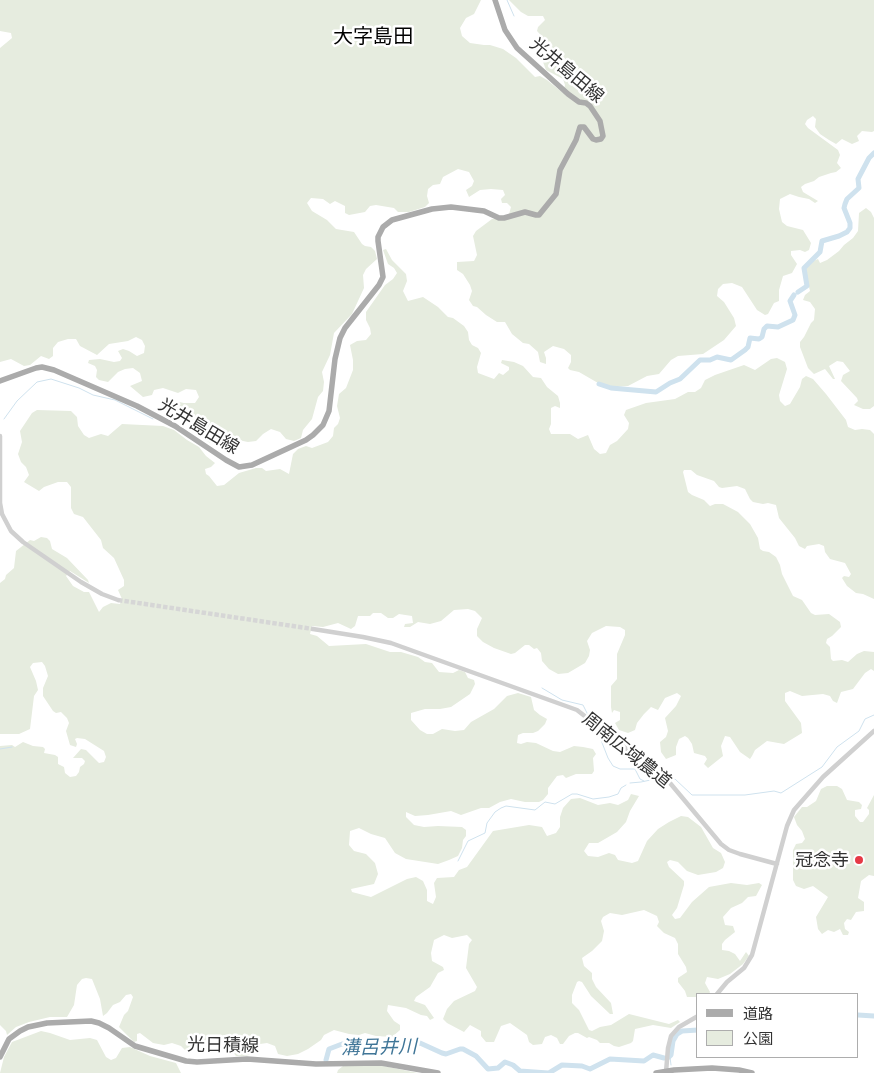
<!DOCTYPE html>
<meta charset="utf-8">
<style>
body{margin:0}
#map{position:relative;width:874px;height:1073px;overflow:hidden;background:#fff;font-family:Ubuntu,"Noto Sans JP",sans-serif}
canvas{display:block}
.legend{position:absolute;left:696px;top:993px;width:162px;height:65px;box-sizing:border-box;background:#fff;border:1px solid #adadad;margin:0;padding:6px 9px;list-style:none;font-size:15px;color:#333}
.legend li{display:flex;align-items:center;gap:10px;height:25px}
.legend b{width:25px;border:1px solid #adadad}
</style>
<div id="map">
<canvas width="874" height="1073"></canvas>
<ul class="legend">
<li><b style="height:6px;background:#ababab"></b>道路</li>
<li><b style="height:14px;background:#e6ecdf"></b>公園</li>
</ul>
</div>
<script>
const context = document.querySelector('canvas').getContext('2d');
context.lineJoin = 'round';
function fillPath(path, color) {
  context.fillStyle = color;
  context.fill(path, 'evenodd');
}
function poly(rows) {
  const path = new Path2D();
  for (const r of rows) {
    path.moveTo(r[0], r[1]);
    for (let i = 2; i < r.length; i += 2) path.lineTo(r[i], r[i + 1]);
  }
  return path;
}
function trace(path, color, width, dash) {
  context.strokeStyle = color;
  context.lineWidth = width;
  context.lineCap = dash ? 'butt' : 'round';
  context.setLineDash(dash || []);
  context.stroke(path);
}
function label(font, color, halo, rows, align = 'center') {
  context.font = font + ' Ubuntu,"Noto Sans JP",sans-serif';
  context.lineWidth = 5;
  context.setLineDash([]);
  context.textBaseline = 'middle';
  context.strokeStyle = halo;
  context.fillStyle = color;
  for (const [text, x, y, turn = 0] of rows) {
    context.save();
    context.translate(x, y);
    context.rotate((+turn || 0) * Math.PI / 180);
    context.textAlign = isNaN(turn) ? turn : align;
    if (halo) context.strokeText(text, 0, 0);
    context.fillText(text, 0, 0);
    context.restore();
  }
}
const green = poly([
 [0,0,481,0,474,14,466,18,460,28,462,36,470,43,484,45,490,45,503,49,516,58,535,77,540,76,547,80,563,93,565,85,563,79,546,70,543,62,549,55,551,46,537,31,538,27,545,20,543,16,528,16,521,12,509,0,874,0,874,131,872,132,862,131,857,136,859,141,852,144,842,139,836,144,829,140,820,134,815,127,816,119,813,116,807,120,805,124,808,128,838,150,840,155,837,163,841,168,836,172,831,173,819,177,814,181,805,184,801,187,803,192,818,201,815,203,809,199,799,197,790,194,780,199,779,209,782,222,787,226,803,230,811,243,809,250,805,252,800,250,791,251,791,255,797,264,792,273,783,276,779,290,779,301,774,303,768,314,765,315,757,310,742,287,732,283,723,284,718,289,717,296,724,302,734,318,736,326,724,340,703,354,678,356,671,360,659,374,647,376,628,386,615,387,598,383,579,372,570,370,568,368,571,362,571,355,564,349,553,346,544,352,546,358,546,364,540,362,538,352,529,344,523,343,512,334,505,322,497,322,486,315,477,307,473,306,469,300,472,291,470,285,463,274,457,270,457,262,474,261,477,255,473,236,476,231,492,219,508,218,511,207,507,203,502,203,501,199,505,195,503,190,491,189,480,190,469,197,466,190,472,186,474,181,469,172,458,169,443,177,440,184,433,185,428,189,427,196,429,203,425,207,409,212,398,212,394,208,376,205,370,206,365,212,349,215,345,213,345,206,335,201,330,204,323,199,311,198,307,203,312,211,327,220,336,229,354,232,362,244,365,246,371,247,375,251,377,259,366,269,363,275,364,288,352,314,334,333,330,355,322,372,324,382,323,391,318,397,312,419,303,430,301,438,294,441,286,439,280,432,271,429,263,434,256,441,248,442,238,440,224,433,221,434,221,441,210,443,199,435,191,419,173,414,166,409,166,402,170,400,184,403,195,403,199,397,196,390,186,389,178,393,163,388,154,390,152,395,143,397,130,386,142,381,140,373,133,368,125,369,118,372,108,382,99,380,96,377,97,370,95,366,88,363,89,360,100,359,114,362,120,361,122,358,118,351,123,349,129,351,137,356,144,353,145,346,142,340,136,337,128,341,109,344,97,355,80,346,76,339,68,339,58,342,53,348,53,356,49,359,41,356,30,365,24,366,11,359,0,362,0,48,12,38,11,33,0,31],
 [866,208,871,212,874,218,874,406,870,409,863,409,854,405,858,401,857,398,841,381,843,375,850,371,843,362,837,361,829,366,835,379,833,379,825,369,814,374,808,368,800,347,800,342,804,337,811,323,814,320,815,309,810,302,803,300,805,295,810,291,805,271,807,266,811,262,818,259,820,263,827,260,839,251,844,245,853,238,858,231,859,213],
 [386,249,392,260,406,274,407,281,403,291,408,301,423,297,438,307,448,317,453,318,464,326,468,332,469,340,472,345,478,348,481,353,477,367,478,373,494,379,499,373,503,375,509,370,509,367,501,363,502,360,514,362,523,366,533,377,541,378,547,387,558,396,560,403,560,408,555,406,551,408,551,424,549,429,551,434,570,434,578,439,588,435,594,449,600,454,606,453,610,445,617,441,628,429,629,423,624,415,626,410,646,403,675,399,688,392,695,392,701,388,705,380,715,375,744,365,755,370,771,359,777,358,785,362,787,369,779,395,780,401,785,406,790,404,800,387,802,379,806,376,813,379,826,394,846,420,848,427,855,430,862,429,870,430,874,434,874,599,863,594,856,593,847,586,842,578,844,576,849,577,851,574,845,563,830,559,825,552,824,546,819,544,807,546,805,549,799,546,795,538,779,518,776,505,768,503,763,504,753,502,750,499,745,489,737,486,722,488,719,487,714,481,697,475,691,470,684,470,683,472,688,492,692,495,704,500,710,506,715,504,723,504,738,512,750,524,758,538,760,549,763,551,769,552,776,557,780,565,782,574,793,596,802,600,811,613,815,615,829,614,840,622,841,627,832,636,827,639,826,643,830,647,831,659,833,661,842,660,848,662,857,654,864,651,874,652,874,671,871,669,865,673,853,689,841,692,837,703,833,701,830,696,823,694,802,696,790,691,785,693,785,701,801,723,802,733,784,744,767,741,755,750,752,756,750,759,740,752,730,737,725,736,721,746,723,756,708,768,704,764,707,759,705,756,694,753,692,744,688,738,685,736,679,739,676,747,676,755,666,759,661,752,660,742,666,737,668,731,665,718,676,706,681,696,677,693,665,698,658,710,651,707,644,714,637,723,635,730,628,733,619,730,615,723,620,720,620,712,614,710,612,713,611,707,611,686,617,679,617,654,625,635,625,630,620,627,606,626,592,633,587,641,590,650,589,656,585,663,568,673,558,674,549,669,542,661,541,653,537,648,534,649,529,645,525,645,515,653,511,654,494,648,483,642,477,636,477,629,482,618,475,611,468,609,454,610,441,621,430,624,418,622,410,627,404,627,405,624,413,623,412,616,399,614,393,618,388,618,381,613,373,613,370,616,358,616,355,626,351,629,338,623,323,627,312,626,310,634,317,636,329,646,366,644,390,652,401,652,418,657,425,662,432,663,439,672,453,673,459,670,465,672,468,678,474,680,475,684,470,694,451,707,440,709,425,709,411,713,411,720,420,730,427,734,433,734,442,729,455,731,464,730,471,722,494,709,507,696,518,693,531,697,534,710,540,715,547,719,545,724,538,731,533,733,523,733,518,735,517,743,521,744,527,742,536,743,553,751,560,752,574,746,583,747,593,749,596,754,593,758,594,771,592,774,576,774,566,778,563,775,557,776,548,788,548,794,543,800,539,802,525,802,511,799,500,802,489,808,481,808,461,815,451,811,428,815,415,816,406,812,406,817,414,825,424,827,438,826,462,827,466,830,466,836,463,840,462,848,458,856,449,860,438,864,406,859,395,853,385,838,371,834,359,828,350,831,349,845,354,851,366,854,375,863,378,874,374,884,351,889,352,892,371,897,407,879,416,877,423,881,427,890,427,901,433,904,436,897,434,883,437,878,454,877,459,870,467,867,493,831,529,825,542,827,547,836,556,833,560,827,560,817,563,808,571,799,580,798,598,805,610,803,618,805,628,800,631,794,639,796,630,811,626,822,617,832,598,843,589,843,584,851,588,856,598,857,609,853,615,855,618,860,632,863,638,861,647,841,658,829,669,822,681,816,688,817,701,827,713,848,721,853,725,862,723,868,716,872,698,875,687,871,678,862,670,860,667,862,669,867,684,881,684,885,677,908,672,915,675,919,680,918,692,902,709,887,731,883,747,885,759,883,762,885,756,896,748,897,742,903,731,908,723,917,725,925,733,926,735,932,725,940,722,944,722,950,729,951,735,954,740,961,746,952,749,956,743,964,730,974,718,979,707,977,705,983,710,992,709,994,698,994,698,997,687,997,685,991,678,982,678,978,687,972,686,967,678,954,678,944,675,938,664,933,657,926,659,922,657,916,644,910,622,915,610,913,603,917,601,921,604,931,602,941,592,951,582,958,584,966,592,973,592,979,596,987,611,1003,613,1014,610,1014,591,996,582,982,579,981,577,982,572,995,572,1003,579,1010,589,1030,592,1031,600,1027,611,1025,629,1014,669,1024,678,1020,680,1022,671,1028,653,1025,635,1029,633,1041,631,1043,619,1047,614,1046,609,1043,600,1043,597,1040,589,1037,587,1038,578,1033,575,1033,569,1036,563,1044,560,1044,557,1038,551,1035,545,1037,542,1044,533,1045,529,1042,527,1035,510,1023,501,1026,494,1042,486,1042,481,1036,481,1031,470,1025,464,1032,447,1023,443,1019,447,1009,454,1001,475,991,477,987,466,968,469,944,472,940,467,935,452,938,444,935,434,940,431,953,432,961,443,967,444,970,438,973,430,987,416,997,414,1001,425,1005,434,1018,430,1020,427,1016,421,1015,406,1008,388,1005,387,1011,394,1021,400,1025,400,1030,392,1037,376,1036,365,1033,359,1035,349,1034,334,1030,324,1035,321,1040,308,1049,298,1054,287,1056,278,1054,275,1046,267,1043,260,1044,254,1054,245,1056,236,1056,230,1048,220,1043,212,1046,203,1045,197,1048,185,1050,181,1046,172,1043,164,1045,153,1043,140,1033,137,1034,137,1041,134,1042,119,1027,124,1015,128,1011,133,997,131,994,126,995,120,1002,113,1005,107,1013,103,1016,100,999,92,979,86,978,82,979,77,985,74,1005,67,1017,50,1017,29,1022,16,1027,7,1035,6,1031,0,1025,0,746,12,745,15,747,23,742,33,746,43,747,45,749,44,753,55,755,58,757,58,764,64,767,65,773,70,777,76,776,79,772,80,767,84,764,85,761,82,758,73,758,81,749,86,750,99,763,104,762,106,757,104,751,85,739,77,738,75,739,77,744,76,747,70,745,66,731,69,723,67,718,61,712,56,713,53,711,43,696,43,688,48,676,45,666,42,662,33,663,30,667,36,681,38,690,34,696,30,729,19,734,0,734,0,583,5,579,6,575,14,568,16,551,30,540,34,541,41,537,47,538,50,541,52,549,67,558,88,580,89,583,70,571,66,576,73,586,84,592,89,592,99,612,103,607,111,603,120,604,122,599,118,590,124,586,124,580,114,558,103,548,101,540,83,517,74,514,71,508,71,487,67,482,58,482,44,487,39,491,24,482,29,475,26,467,21,462,18,454,22,442,20,431,32,413,37,410,71,411,77,417,78,426,84,435,89,438,101,434,108,436,122,424,163,426,174,430,187,440,199,447,206,456,215,463,211,467,205,469,206,474,209,476,217,486,224,485,239,473,256,468,262,468,266,471,280,469,289,474,293,454,298,449,306,446,312,448,328,442,333,436,334,428,338,424,340,418,337,406,339,394,346,388,353,370,353,360,350,345,357,341,366,340,371,334,370,328,366,320,366,312,385,285,393,279,397,273,394,268,388,264,383,250],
 [827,786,837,786,842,789,847,800,859,802,862,805,861,809,855,810,855,816,860,822,863,822,869,814,869,810,867,808,874,795,874,876,869,875,861,881,858,898,864,902,864,911,856,912,851,920,847,919,844,923,845,929,849,932,848,935,843,935,840,929,834,932,828,930,822,934,818,929,816,917,828,897,813,886,804,889,796,886,793,880,793,850,796,844,802,843,805,839,802,831,797,825,794,817,802,807,807,807,816,801,821,789],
 [41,1031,50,1033,70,1040,90,1038,97,1040,106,1057,111,1060,116,1058,122,1048,130,1047,150,1056,176,1063,181,1073,0,1073,4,1057,12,1042],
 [379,1065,418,1073,337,1073,338,1070,343,1066]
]);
const stream = poly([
 [507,0,514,16],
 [4,419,17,401,37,382,51,379,79,388,93,395,115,400,153,419],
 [542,688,562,700,583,705,588,715],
 [588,721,599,735,608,758,613,766,620,769,635,769,640,779,644,781],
 [0,749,12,747],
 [667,777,675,779,692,795,745,795,774,791,781,793,822,767,837,747,859,731,865,719,874,715],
 [630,783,641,782,660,778],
 [458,861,468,841,485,833,487,823,495,812,501,808,506,806,535,810,545,802,555,804,572,794,577,794,593,799,609,797,618,794,621,788,626,785],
 [670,1057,671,1065]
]);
const river = poly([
 [798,292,807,286,804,268,820,252,822,241,839,236,847,232,850,228,850,223,844,208,845,204,847,199,859,188,858,179,869,158,874,153],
 [599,384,611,388,656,392,670,383,680,379,700,360,710,360,717,357,731,360,745,350,748,347,750,338,759,339,762,337,764,329,767,326,778,327,793,320,795,315,790,301,794,295],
 [858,1015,874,1016],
 [669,1057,671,1055,673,1041,677,1034,682,1031,698,1030],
 [326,1060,329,1049,342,1044,347,1044,367,1050,420,1043,442,1053,446,1054,460,1049,463,1049,476,1056,488,1069,498,1068,505,1062,513,1065,520,1071,548,1073],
 [549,1073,562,1065,582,1066,590,1069,610,1059,644,1061,653,1055,664,1058]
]);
const minorTunnel = poly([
 [118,600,313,629]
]);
const minor = poly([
 [0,436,0,503,2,514,11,531,23,542,81,582,102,594,118,600],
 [313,629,363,637,391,643,577,710,670,783,721,844,729,850,740,854,777,864],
 [717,994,727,982,744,968,752,955,787,826,794,810,823,777,874,731],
 [666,1072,668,1048,671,1036,679,1027,698,1016]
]);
const major = poly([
 [0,381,36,368,42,367,54,370,137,406,175,426,226,460,239,467,252,465,306,440,313,435,323,425,329,411,335,359,340,338,345,328,379,285,383,277,378,241,378,237,383,227,392,220,432,209,451,207,484,211,499,218,504,218,525,212,536,215,539,215,556,194,560,170,576,140,580,127,584,127,593,139,596,140,601,139,603,136,600,121,590,106,586,103,579,102,568,94,517,48,505,30,495,0],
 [0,1057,9,1039,20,1031,28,1027,47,1023,91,1021,99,1023,109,1028,135,1046,186,1061,197,1062,247,1059,316,1064,381,1063,438,1073],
 [656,1073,674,1070,712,1068,739,1070,752,1073]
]);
const markers = [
 [859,860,5,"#e63946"]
];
const streetNames = [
 ["光井島田線",567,70,40],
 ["光井島田線",199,426,31],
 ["周南広域農道",627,750,39],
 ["光日積線",223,1045,1]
];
const poiNames = [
 ["冠念寺",849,860]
];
const waterNames = [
 ["溝呂井川",379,1047,-1]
];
const quarterNames = [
 ["大字島田",373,36]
];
fillPath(green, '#e6ecdf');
trace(stream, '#cfe2ee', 1);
trace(river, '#cfe2ee', 5);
trace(minorTunnel, '#d6d6d6', 4.5, [4.5, 2]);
trace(minor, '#d0d0d0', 4.5);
trace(major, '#ababab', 5.5);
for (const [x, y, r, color] of markers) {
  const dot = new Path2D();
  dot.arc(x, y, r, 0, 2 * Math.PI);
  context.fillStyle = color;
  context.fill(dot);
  trace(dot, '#fff', 2);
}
label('18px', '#333', '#fff', streetNames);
label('18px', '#333', '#fff', poiNames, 'right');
label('italic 19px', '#3f7597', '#fff', waterNames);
label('20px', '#000', '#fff', quarterNames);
</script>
